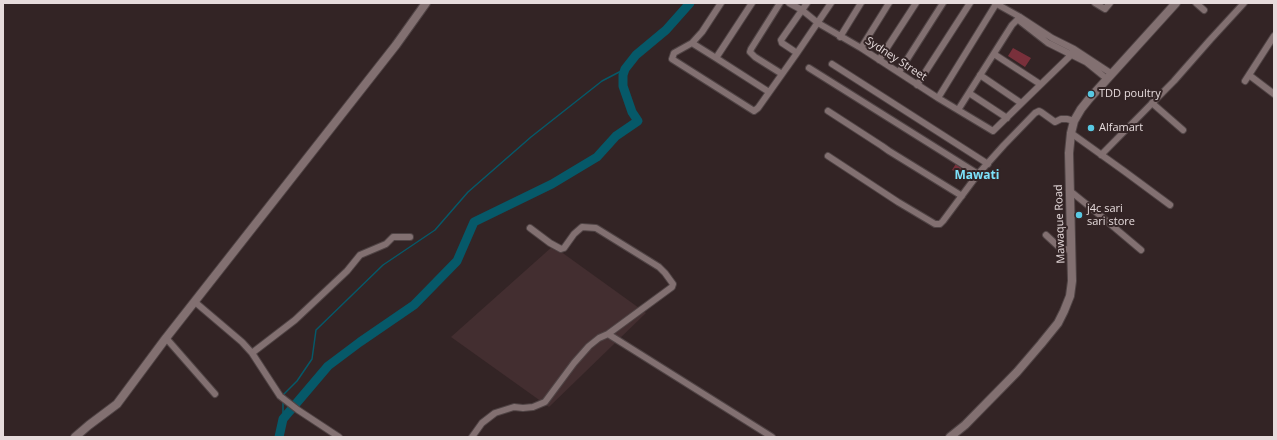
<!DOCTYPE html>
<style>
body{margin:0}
#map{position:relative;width:1277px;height:440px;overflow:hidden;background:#332425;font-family:"Open Sans",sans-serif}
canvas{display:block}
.frame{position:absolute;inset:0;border:4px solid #e6dbdc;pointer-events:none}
</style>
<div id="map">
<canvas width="1277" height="440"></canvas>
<div class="frame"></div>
</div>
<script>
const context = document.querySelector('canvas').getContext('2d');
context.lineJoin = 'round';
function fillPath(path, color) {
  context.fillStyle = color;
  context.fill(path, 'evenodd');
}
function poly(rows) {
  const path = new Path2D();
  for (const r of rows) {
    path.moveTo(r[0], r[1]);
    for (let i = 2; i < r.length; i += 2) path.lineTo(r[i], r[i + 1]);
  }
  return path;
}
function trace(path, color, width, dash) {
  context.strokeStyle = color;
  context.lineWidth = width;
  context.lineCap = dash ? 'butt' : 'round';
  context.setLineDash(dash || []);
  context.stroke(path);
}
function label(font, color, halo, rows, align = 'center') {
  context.font = font + ' "Open Sans",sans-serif';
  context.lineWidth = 4;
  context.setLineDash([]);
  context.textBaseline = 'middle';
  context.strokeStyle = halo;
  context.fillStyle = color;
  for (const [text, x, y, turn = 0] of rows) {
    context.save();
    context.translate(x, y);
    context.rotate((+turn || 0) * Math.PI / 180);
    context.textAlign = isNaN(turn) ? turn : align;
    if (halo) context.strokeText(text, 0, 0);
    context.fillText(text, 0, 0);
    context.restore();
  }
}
const built = poly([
 [553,246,646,313,549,407,451,337]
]);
const green = poly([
 [1013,48,1031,58,1025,67,1008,56],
 [957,162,976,175,971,182,952,170]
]);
const stream = poly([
 [283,395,297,381,312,359,316,330,383,265,435,230,468,192,531,137,602,81,625,69],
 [283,419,283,401]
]);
const river = poly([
 [279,437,283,419,328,366,360,342,414,305,457,261,474,222,552,184,597,157,616,136,638,121,632,112,623,86,623,75,625,69,636,55,666,30,690,3]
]);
const street = poly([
 [721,3,702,32,692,43,674,53,672,59,754,111,758,108,797,53,831,3],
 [780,3,751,49,750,52,755,57,782,74],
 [789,3,802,10,818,23,861,48,938,98,993,131,1071,55,1074,49],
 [995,3,1020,17,1052,38,1074,49,1112,74],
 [1095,3,1105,9,1110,3],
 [1196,3,1204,10],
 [1021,22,1048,43,1086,62,1107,79],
 [840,37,861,3],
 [692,43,716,58,769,92],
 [861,48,889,3],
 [797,53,782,43,781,40,807,3],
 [994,54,1040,84],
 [716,58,752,3],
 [879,60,916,3],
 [832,64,988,164],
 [809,68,978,174,1004,145,1035,113,1039,111,1041,112,1055,122,1061,119,1067,119,1074,121],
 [899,72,943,3],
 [980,75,1021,103],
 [1249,75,1274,94],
 [1245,81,1274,36],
 [917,85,970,3],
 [969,93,1007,118],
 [938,98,996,4],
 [1152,103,1183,130],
 [958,110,1012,25,1020,17],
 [828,111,882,146,889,151,962,196],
 [1071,133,1124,171,1170,205],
 [1101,155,1174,81,1210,40,1244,3],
 [828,156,898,202,935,224,940,224,943,221,978,174],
 [1069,190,1090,207,1141,250],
 [1046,235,1059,247,1072,251],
 [195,302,242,342,252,353,280,396,298,410,339,437],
 [608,334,772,437],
 [166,338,215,394],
 [252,353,295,320,347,271,360,255,386,244,393,237,410,237],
 [472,437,482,423,495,413,514,407,523,408,533,407,545,402,574,363,589,346,599,338,608,334,672,287,673,284,665,273,659,267,596,228,582,227,574,234,564,248,561,249,550,243,530,228]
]);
const secondary = poly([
 [75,437,89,425,117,404,166,338,396,45,426,3],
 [950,437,965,425,1017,372,1041,344,1058,323,1064,311,1070,296,1072,281,1069,153,1071,133,1074,121,1081,109,1089,99,1176,3]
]);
const markers = [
 [1091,94,4,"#58c9e3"],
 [1091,128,4,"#58c9e3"],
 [1079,215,4,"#58c9e3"]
];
const streetNames = [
 ["Sydney Street",896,59,33],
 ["Mawaque Road",1060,224,-92]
];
const poiNames = [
 ["TDD poultry",1099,94],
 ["Alfamart",1099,128],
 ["j4c sari",1087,209],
 ["sari store",1087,222]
];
const neighbourhoodNames = [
 ["Mawati",977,176]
];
fillPath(built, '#432e30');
fillPath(green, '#79303b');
trace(stream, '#065969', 1.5);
trace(river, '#065969', 9);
trace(street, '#4f4344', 8);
trace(secondary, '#4f4344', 10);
trace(street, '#827071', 6);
trace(secondary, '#827071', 8);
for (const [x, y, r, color] of markers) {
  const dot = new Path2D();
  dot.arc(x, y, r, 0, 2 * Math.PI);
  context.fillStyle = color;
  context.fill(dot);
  trace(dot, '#332425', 1.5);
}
label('11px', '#e6dbdc', '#332425', streetNames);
label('11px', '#e6dbdc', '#332425', poiNames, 'left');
label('bold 12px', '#7de2fb', '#332425', neighbourhoodNames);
</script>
